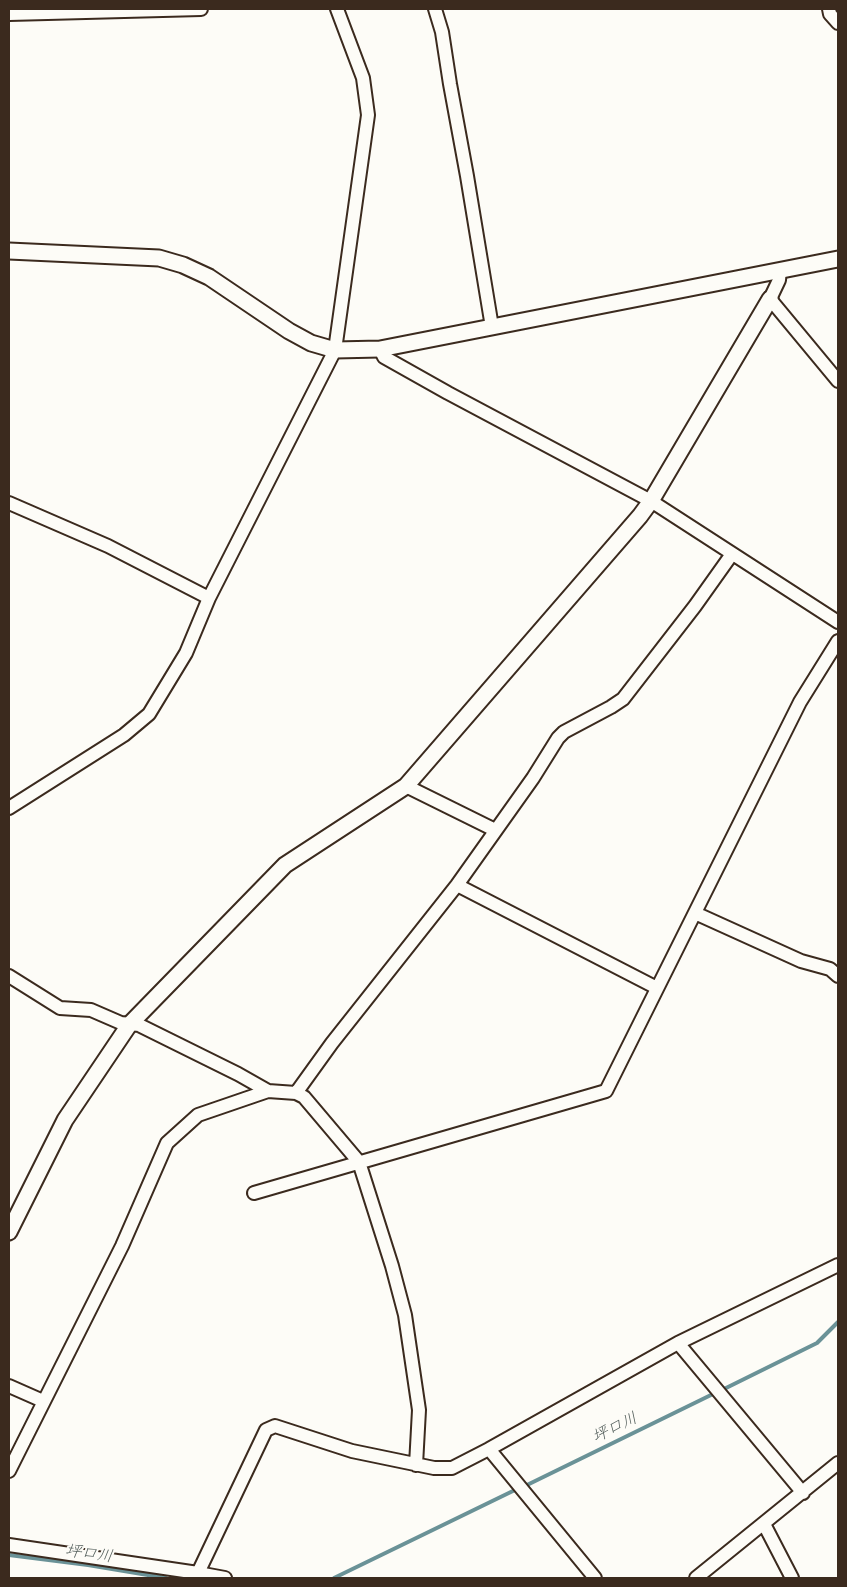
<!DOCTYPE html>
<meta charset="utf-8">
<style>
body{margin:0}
#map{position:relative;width:847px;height:1587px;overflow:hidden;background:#fdfcf7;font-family:"Shantell Sans",sans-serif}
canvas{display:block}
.frame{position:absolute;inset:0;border:10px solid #3b2a1e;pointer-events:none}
</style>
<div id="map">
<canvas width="847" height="1587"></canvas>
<div class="frame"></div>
</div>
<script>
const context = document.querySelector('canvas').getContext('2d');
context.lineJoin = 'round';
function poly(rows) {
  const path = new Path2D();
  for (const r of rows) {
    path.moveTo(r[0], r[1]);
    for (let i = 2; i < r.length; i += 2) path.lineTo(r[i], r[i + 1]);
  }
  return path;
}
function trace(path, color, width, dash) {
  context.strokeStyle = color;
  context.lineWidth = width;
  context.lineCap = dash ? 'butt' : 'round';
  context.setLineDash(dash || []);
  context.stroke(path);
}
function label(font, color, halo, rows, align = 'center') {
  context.font = font + ' "Shantell Sans","Klee One",sans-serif';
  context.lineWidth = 4;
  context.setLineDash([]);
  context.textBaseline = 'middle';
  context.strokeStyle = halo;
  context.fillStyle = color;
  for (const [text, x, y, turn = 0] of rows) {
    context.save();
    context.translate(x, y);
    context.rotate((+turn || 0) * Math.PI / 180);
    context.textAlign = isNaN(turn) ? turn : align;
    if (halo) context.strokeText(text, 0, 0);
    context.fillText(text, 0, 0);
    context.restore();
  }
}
const stream = poly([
 [724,1389,817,1343,838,1322],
 [527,1485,713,1394],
 [9,1555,88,1565,166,1578],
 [334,1578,517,1489]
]);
const minor = poly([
 [435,9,442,32,450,84,467,176,492,327],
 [829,9,830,14,838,23],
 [9,14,201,9],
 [780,270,779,280,770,299,838,381],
 [380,349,384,357,448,393,651,501,838,622],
 [9,503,108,546,209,598],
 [406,786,495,830],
 [9,808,124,735,149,714,186,653,209,598,335,350,368,115,363,78,337,9],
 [457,885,657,988],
 [695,913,801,961,830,969,838,976],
 [9,976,60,1008,91,1010,121,1023,139,1025,238,1074,268,1091,296,1093,304,1097,359,1162,392,1266,405,1315,419,1410,416,1465],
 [296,1093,332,1043,457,885,533,778,558,738,564,732,611,707,623,699,695,606,732,554],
 [254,1193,606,1091,800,702,838,641],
 [678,1343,803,1493],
 [9,1386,43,1401],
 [489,1449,595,1578],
 [9,1471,122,1246,167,1143,198,1115,268,1091],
 [764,1524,792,1578],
 [9,1545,198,1573,225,1578],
 [198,1573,266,1430,275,1426,352,1451,434,1468,452,1468,489,1449,678,1343,838,1265],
 [696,1578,838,1463]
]);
const tertiary = poly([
 [9,251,159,258,183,265,209,277,289,331,311,343,335,350,380,349,838,259],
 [9,1232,65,1120,129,1025,285,865,406,786,640,516,651,501,770,299]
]);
const waterNames = [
 ["坪口川",615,1428,-26],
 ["坪口川",89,1554,8]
];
trace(stream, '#6a9297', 4);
trace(minor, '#3b2a1e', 16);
trace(tertiary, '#3b2a1e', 19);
trace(minor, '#fdfcf7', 12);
trace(tertiary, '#fdfcf7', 15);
label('italic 16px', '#535e5b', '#fdfcf7', waterNames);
</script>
